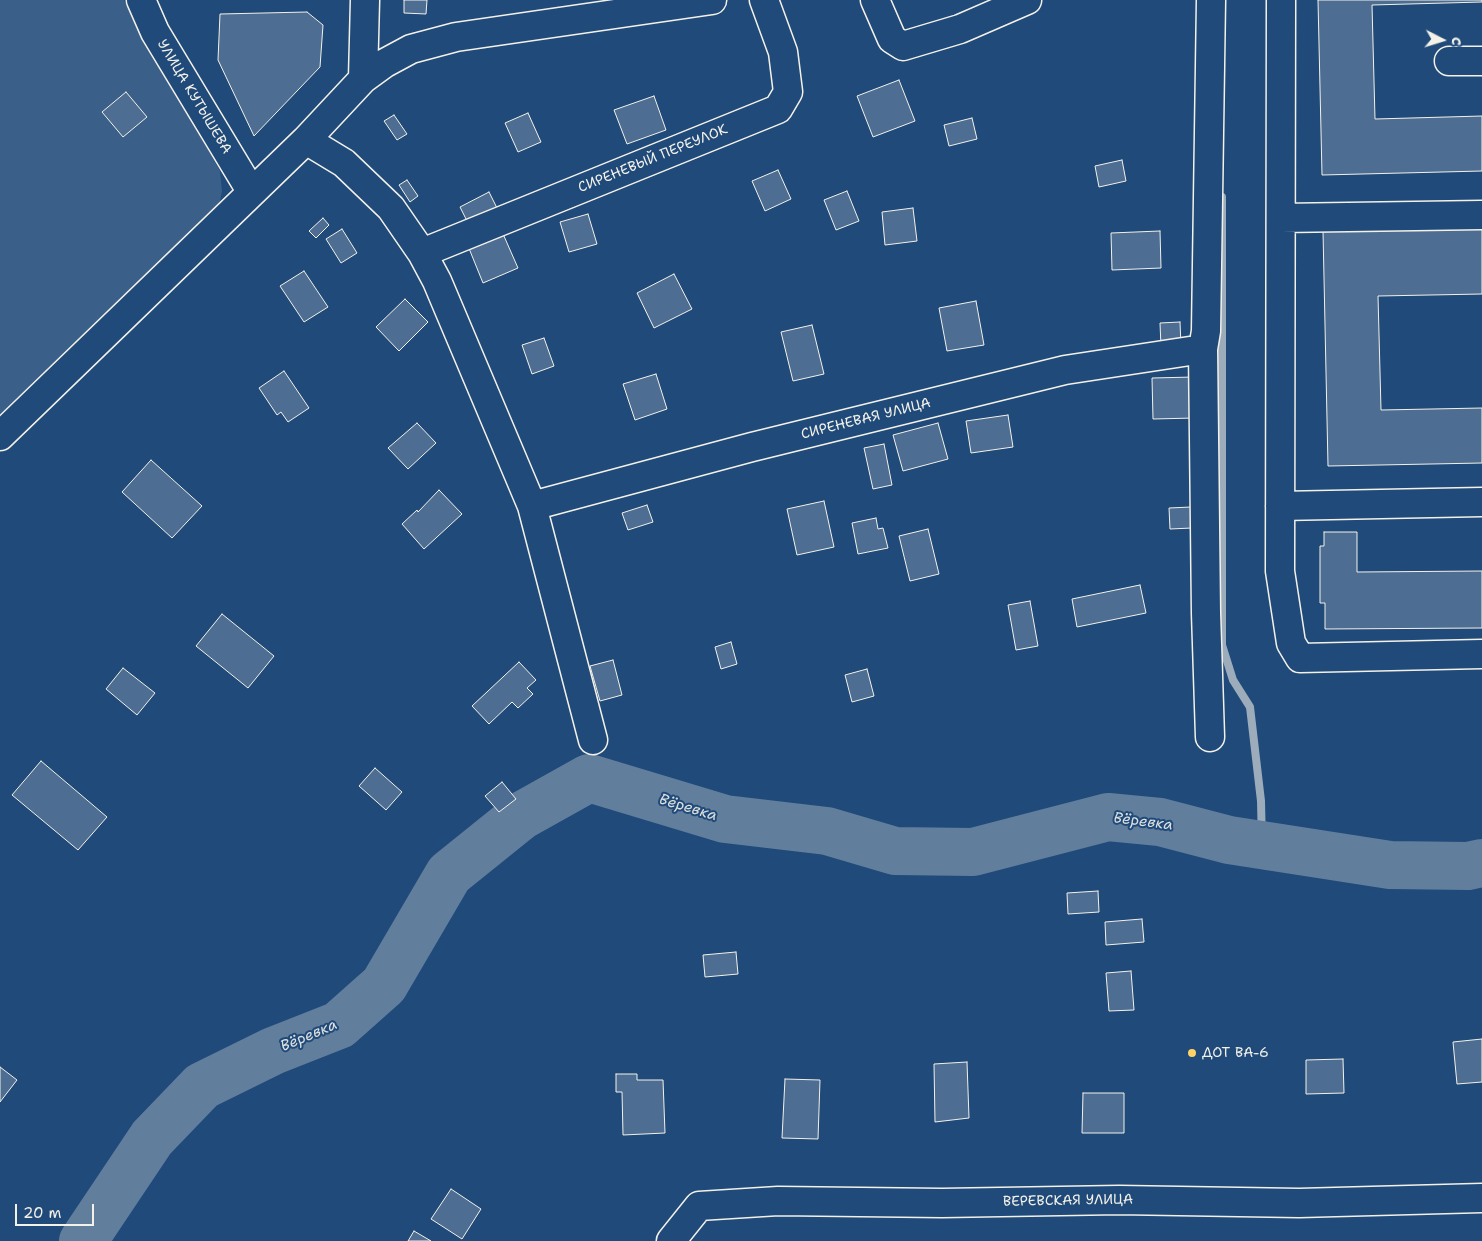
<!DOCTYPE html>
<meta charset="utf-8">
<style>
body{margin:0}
#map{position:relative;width:1482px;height:1241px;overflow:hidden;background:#1f4a7a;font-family:"Shantell Sans",sans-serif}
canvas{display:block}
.north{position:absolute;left:1417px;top:15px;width:50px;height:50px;-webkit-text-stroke:4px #1f4a7a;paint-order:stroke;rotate:95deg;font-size:14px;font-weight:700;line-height:20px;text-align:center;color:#f4f1e8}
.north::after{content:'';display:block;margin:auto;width:18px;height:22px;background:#f4f1e8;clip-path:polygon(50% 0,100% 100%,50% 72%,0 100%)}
.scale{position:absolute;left:15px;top:1204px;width:79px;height:22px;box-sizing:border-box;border:2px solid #f4f1e8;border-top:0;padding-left:6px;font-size:15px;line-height:18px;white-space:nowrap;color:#f4f1e8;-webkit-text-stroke:4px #1f4a7a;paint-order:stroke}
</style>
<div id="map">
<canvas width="1482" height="1241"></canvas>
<div class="north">С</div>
<div class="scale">20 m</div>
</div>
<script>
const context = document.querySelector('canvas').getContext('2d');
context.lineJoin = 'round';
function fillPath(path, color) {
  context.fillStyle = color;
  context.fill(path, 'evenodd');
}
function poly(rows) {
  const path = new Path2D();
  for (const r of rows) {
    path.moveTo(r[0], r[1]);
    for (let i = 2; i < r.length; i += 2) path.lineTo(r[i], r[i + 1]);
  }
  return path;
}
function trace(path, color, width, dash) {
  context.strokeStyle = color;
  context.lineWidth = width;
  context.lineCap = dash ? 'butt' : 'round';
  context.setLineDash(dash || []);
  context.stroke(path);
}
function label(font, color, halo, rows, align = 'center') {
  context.font = font + ' "Shantell Sans",sans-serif';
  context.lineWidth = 4;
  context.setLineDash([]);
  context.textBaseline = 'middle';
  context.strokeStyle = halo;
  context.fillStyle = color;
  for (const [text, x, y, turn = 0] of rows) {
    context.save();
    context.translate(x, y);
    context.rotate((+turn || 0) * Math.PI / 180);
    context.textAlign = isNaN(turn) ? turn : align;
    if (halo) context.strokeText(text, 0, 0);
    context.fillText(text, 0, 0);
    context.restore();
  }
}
const green = poly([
 [0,0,124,0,220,171,222,191,219,207,0,415]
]);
const stream = poly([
 [1222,197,1222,645,1233,680,1250,707,1261,801,1262,845]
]);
const river = poly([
 [83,1241,152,1138,202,1086,273,1051,339,1025,384,985,449,874,521,816,589,778,725,819,827,831,895,851,973,852,1108,817,1160,822,1229,840,1390,865,1468,866,1482,863]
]);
const building = poly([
 [404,0,427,0,426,14,404,13,404,0],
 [1318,0,1482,0,1482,2,1372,5,1375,119,1482,116,1482,171,1322,175,1318,0],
 [307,12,323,25,320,67,254,136,218,60,220,14,307,12],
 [899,80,915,121,873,137,857,96,899,80],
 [126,92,147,117,123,137,102,112,126,92],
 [654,96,666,130,627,144,614,110,654,96],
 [528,113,541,142,518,152,505,123,528,113],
 [394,115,407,134,397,140,384,121,394,115],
 [972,118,977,139,949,146,944,125,972,118],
 [1122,160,1126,181,1099,187,1095,166,1122,160],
 [778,170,791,199,765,211,752,181,778,170],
 [407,180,418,196,410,202,399,185,407,180],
 [847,191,859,221,836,230,824,200,847,191],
 [489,192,497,208,468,223,460,207,489,192],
 [913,208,917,241,885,245,882,212,913,208],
 [588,214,597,244,569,252,560,222,588,214],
 [323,218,329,225,316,238,309,231,323,218],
 [500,227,518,268,483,283,466,241,500,227],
 [1482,228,1482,294,1378,296,1381,410,1482,408,1482,463,1328,466,1323,231,1482,228],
 [342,229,357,253,341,263,326,239,342,229],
 [1160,231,1161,268,1112,270,1111,233,1160,231],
 [304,271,328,307,304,322,280,286,304,271],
 [674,274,692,309,654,328,637,293,674,274],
 [405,299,428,322,399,351,376,327,405,299],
 [976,301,984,345,947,351,939,308,976,301],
 [1180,322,1181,346,1161,347,1160,323,1180,322],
 [812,325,824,374,793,381,781,332,812,325],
 [544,338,554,366,532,374,522,345,544,338],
 [284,371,309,408,288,422,281,412,277,415,259,388,284,371],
 [656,374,667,409,635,420,623,384,656,374],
 [1194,377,1195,418,1153,419,1152,378,1194,377],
 [1008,415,1013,447,971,453,966,421,1008,415],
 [417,423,436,443,408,469,388,448,417,423],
 [938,423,948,459,903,471,893,435,938,423],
 [884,444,892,485,873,489,864,448,884,444],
 [151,460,202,506,172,538,122,492,151,460],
 [439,490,462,514,424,549,402,524,417,510,418,512,439,490],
 [824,501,834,547,797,555,787,509,824,501],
 [647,505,653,522,628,530,622,513,647,505],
 [1191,507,1192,528,1170,529,1169,508,1191,507],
 [876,518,878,529,883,528,888,548,858,554,852,523,876,518],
 [928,529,939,574,910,581,899,536,928,529],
 [1324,532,1357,532,1357,572,1482,571,1482,628,1325,629,1325,603,1320,603,1320,546,1324,546,1324,532],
 [1140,585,1146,613,1077,627,1072,599,1140,585],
 [1030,601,1038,646,1016,650,1008,605,1030,601],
 [222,614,274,656,248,688,196,646,222,614],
 [731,642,737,664,721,669,715,647,731,642],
 [613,660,622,695,600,701,590,666,613,660],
 [519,662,536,680,527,688,533,694,518,708,512,702,489,724,472,706,519,662],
 [123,668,155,693,137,715,106,689,123,668],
 [867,669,874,696,852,702,845,675,867,669],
 [41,761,107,817,78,850,12,795,41,761],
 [375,768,402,792,386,810,359,786,375,768],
 [502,782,516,799,499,812,485,796,502,782],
 [1098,891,1099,912,1068,914,1067,893,1098,891],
 [1142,919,1144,942,1106,945,1105,922,1142,919],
 [736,952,738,974,705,977,703,955,736,952],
 [1131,971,1134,1010,1109,1011,1106,973,1131,971],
 [1482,1039,1482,1082,1457,1084,1453,1042,1482,1039],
 [1343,1059,1344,1093,1306,1094,1306,1060,1343,1059],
 [967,1062,969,1118,935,1122,934,1064,967,1062],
 [0,1067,17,1080,0,1102,0,1067],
 [616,1074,637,1074,637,1080,663,1080,665,1133,623,1135,622,1092,616,1092,616,1074],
 [785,1079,820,1080,818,1139,782,1138,785,1079],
 [1083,1093,1124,1093,1124,1133,1082,1133,1083,1093],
 [451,1189,481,1209,462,1239,431,1219,451,1189],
 [414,1231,431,1241,408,1241,414,1231]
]);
const minor = poly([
 [141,0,155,32,251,191],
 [875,0,892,39,903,46,960,29,1027,0],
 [1281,0,1280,571,1291,643,1300,658,1482,654],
 [1449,61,1482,61],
 [363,79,365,0],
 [306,140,344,163,391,208,422,253,437,281,532,506,593,740],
 [1281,218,1482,215],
 [422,253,778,109,788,92,783,52,764,0],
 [0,436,306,140,363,79,385,63,411,49,456,37,712,0],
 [532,506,752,447,1065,370,1203,349],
 [1280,506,1482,502],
 [1210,737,1206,613,1203,349,1206,331,1211,0],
 [671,1241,699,1206,778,1201,942,1203,1119,1200,1299,1203,1482,1198]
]);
const markers = [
 [1192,1053,5,"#ffd166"]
];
const streetNames = [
 ["УЛИЦА КУТЫШЕВА",194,97,59],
 ["СИРЕНЕВЫЙ ПЕРЕУЛОК",653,159,-22],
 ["СИРЕНЕВАЯ УЛИЦА",866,419,-14],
 ["ВЕРЕВСКАЯ УЛИЦА",1068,1201,-1]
];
const poiNames = [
 ["ДОТ ВА-6",1202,1053]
];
const waterNames = [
 ["Вёревка",688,808,17],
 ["Вёревка",1143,822,7],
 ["Вёревка",309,1036,-23]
];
fillPath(green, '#3a5f88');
trace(stream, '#9cacbb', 8);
trace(river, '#627e9d', 48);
fillPath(building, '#4d6e92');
trace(building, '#f4f1e8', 1);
trace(minor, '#f4f1e8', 31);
trace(minor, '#1f4a7a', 28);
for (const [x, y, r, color] of markers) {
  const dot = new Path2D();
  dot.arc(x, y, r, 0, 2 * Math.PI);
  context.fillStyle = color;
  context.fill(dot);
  trace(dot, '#1f4a7a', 2);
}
label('14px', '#f4f1e8', '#1f4a7a', streetNames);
label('14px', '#f4f1e8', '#1f4a7a', poiNames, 'left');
label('italic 15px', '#dee0dd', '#1f4a7a', waterNames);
</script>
